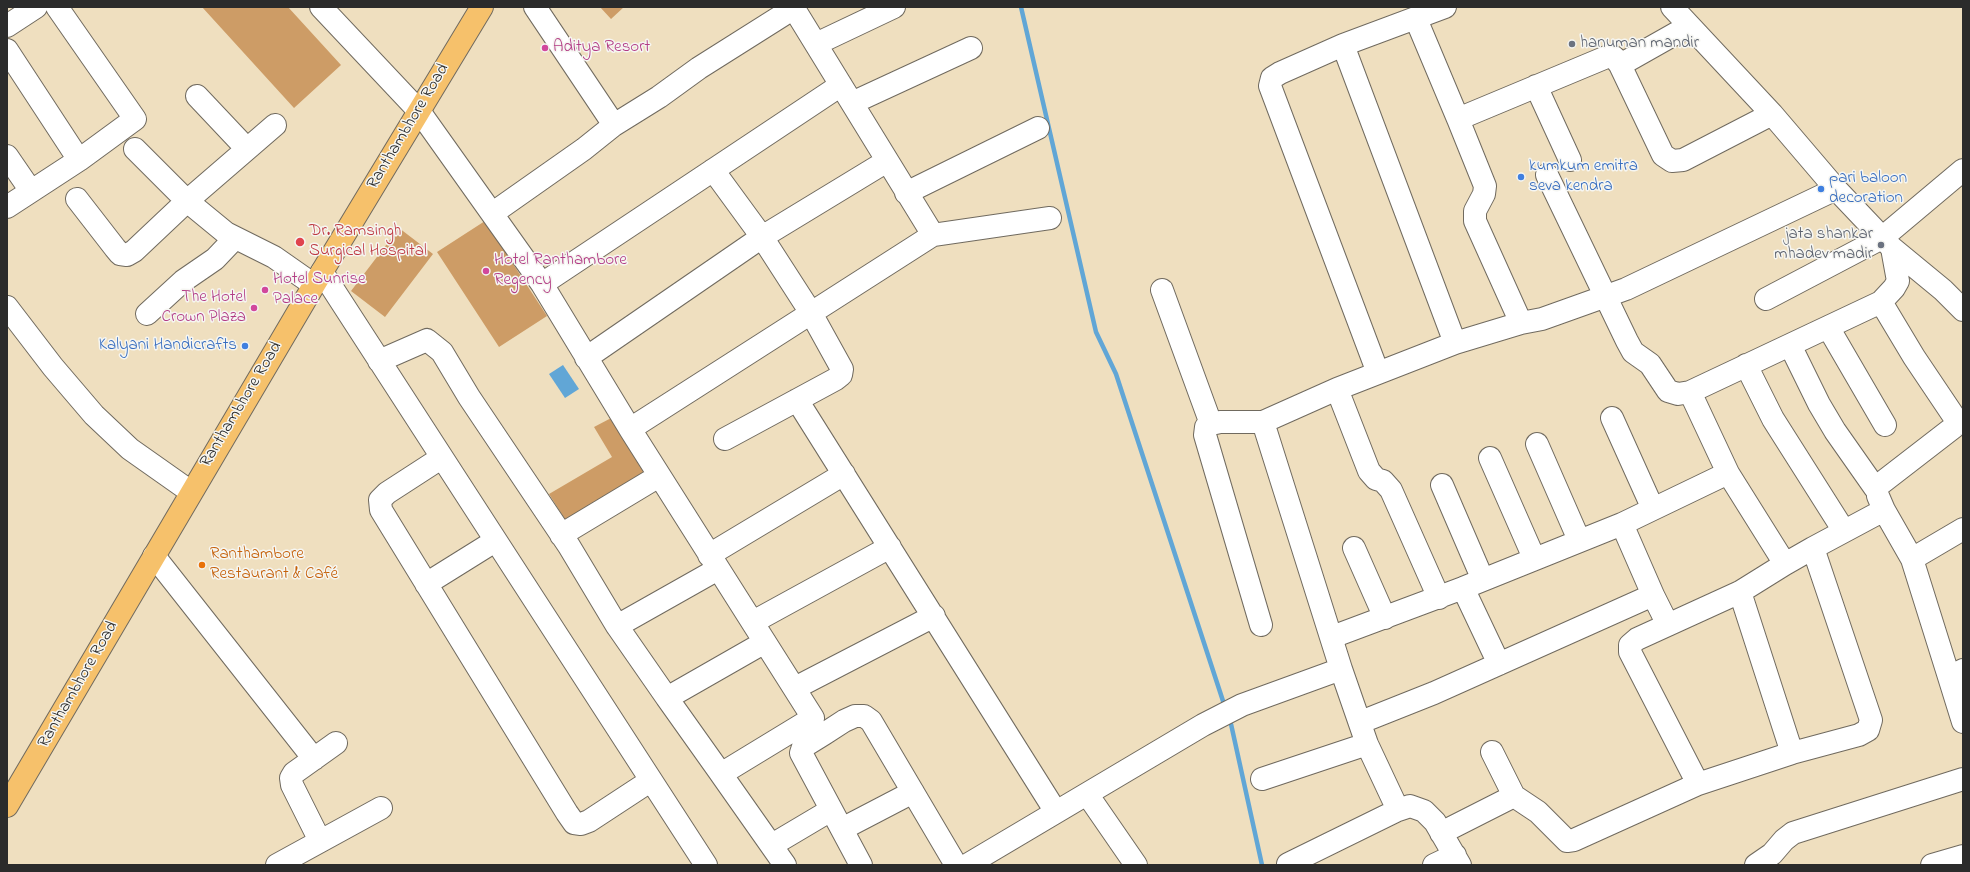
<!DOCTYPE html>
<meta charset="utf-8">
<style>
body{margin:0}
#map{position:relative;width:1970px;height:872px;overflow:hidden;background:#efdfbf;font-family:"Indie Flower",sans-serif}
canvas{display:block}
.frame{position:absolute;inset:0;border:8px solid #2b2b2b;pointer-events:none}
</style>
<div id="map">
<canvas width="1970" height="872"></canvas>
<div class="frame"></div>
</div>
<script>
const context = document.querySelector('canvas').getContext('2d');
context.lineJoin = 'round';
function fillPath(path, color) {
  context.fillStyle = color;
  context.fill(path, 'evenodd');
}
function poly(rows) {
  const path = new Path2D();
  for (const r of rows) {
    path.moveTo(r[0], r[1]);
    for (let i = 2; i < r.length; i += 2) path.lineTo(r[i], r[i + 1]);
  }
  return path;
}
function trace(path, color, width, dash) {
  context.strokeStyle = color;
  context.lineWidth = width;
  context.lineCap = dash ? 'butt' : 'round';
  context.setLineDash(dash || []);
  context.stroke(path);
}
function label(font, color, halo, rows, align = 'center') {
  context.font = font + ' "Indie Flower",sans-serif';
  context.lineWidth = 3;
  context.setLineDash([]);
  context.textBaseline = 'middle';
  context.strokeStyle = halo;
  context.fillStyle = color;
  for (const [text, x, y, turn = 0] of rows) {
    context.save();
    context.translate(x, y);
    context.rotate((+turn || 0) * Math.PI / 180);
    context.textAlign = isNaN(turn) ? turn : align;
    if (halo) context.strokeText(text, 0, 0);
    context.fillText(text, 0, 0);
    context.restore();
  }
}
const water = poly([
 [563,365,579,389,565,398,549,374]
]);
const stream = poly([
 [1021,7,1096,332,1116,374,1223,701],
 [1231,724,1262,865]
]);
const building = poly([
 [202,7,288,7,341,65,294,108],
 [600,7,624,7,611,19],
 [485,221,547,316,499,347,437,252],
 [399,228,433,254,385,317,351,291],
 [615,416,648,472,566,521,549,494,612,457,594,427]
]);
const minor = poly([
 [321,7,419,111,542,284,630,429,933,235,793,7],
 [535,7,614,125,659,97,699,68,794,8],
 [1416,19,1458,119],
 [7,26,36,7],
 [816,44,894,7],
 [1343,45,1280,73,1272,78,1270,86,1378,373],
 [7,50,79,160],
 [1620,65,1689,26],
 [1536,86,1570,160],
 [197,96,247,149],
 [852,103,971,48],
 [135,149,187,201,226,233,274,257,314,285],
 [7,156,31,191],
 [713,170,762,237,811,313,842,369,841,375,836,379,725,439],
 [1547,175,1627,341,1633,352,1650,364,1668,391,1678,394,1690,392,1881,302,1894,288,1898,281,1892,248,1836,189],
 [906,193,1038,128],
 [77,199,115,248,120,254,127,255,134,251,187,201,275,125],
 [7,207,79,160,135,119,57,7],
 [493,213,584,149,614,125],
 [933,235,1050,218],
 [1892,248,1943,290,1963,310],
 [322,272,706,865],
 [542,284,841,85],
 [1162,290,1211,424],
 [1766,299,1882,238,1963,170],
 [1881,302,1914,357,1959,424],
 [7,307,53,367,94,415,130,449,191,492],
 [147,314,183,281,215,259,235,238],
 [1521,323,1542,319,1626,289,1836,189,1772,114],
 [1828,327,1885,425],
 [1455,343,1521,323,1475,221,1475,211,1484,194,1485,186,1458,119,1609,56,1614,57,1620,65,1663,155,1672,161,1683,160,1772,114,1672,7],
 [1790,345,1819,404,1835,431,1875,488,1963,420],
 [586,358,762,237,887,161],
 [379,361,427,340,442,352,469,397,569,546,617,626,667,698,765,642],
 [1746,365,1773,419,1844,531],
 [1337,389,1369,471,1376,479,1383,481,1391,490,1439,598],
 [1690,392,1728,473],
 [797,400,1056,812],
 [1612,418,1653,509],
 [630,429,813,718,721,774,785,865],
 [1537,444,1579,540],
 [441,458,387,493,380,500,381,510,567,813,574,823,581,824,589,821,650,781],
 [1490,458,1534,558],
 [1442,485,1483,580],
 [1878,496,1884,510,1912,559,1963,529],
 [1622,524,1728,473,1785,564],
 [561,535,659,476],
 [1354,548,1385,618],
 [1813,548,1871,720,1868,730,1859,735,1792,753,1698,784,1630,652,1630,645,1637,639,1740,592,1785,564,1813,548,1884,510],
 [709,555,844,474],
 [154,556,314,759],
 [1912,559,1949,677,1963,670],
 [426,584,495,541],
 [1463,588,1499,664],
 [1740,592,1792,753],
 [753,622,890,547],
 [1261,625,1205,435,1206,427,1211,424,1220,422,1263,422],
 [617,626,718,569],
 [1332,637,1463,588,1622,524,1653,595,1668,625],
 [1341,669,1367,744,1398,810,1410,806,1424,811,1435,822,1460,865],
 [1949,677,1963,722],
 [795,688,934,616],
 [667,698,721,774],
 [1361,722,1434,693,1653,595],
 [1492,752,1514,796,1538,812,1567,841,1574,840,1698,784],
 [1262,779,1367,744],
 [1087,794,1136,865],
 [842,829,913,792],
 [1441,833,1514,796],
 [320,841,292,785,291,778,294,773,336,743],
 [772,845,831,810],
 [1288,864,1398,810],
 [277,865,381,808],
 [861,865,801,753,803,747,824,734,844,721,855,716,864,716,871,721,956,865],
 [967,865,1203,725,1242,705,1341,669,1263,422,1337,389,1455,343,1343,45,1445,7],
 [1434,865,1455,855],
 [1756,865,1772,854,1784,840,1793,833,1963,779],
 [1932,865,1963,856]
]);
const major = poly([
 [7,806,314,285,482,7]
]);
const markers = [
 [1572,44,4,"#6b7280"],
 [545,48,4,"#d1479c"],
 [1521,177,4,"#3f7fe0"],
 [1821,189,4,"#3f7fe0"],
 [300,242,5,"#e0444e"],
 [1881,245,4,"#6b7280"],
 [486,271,4,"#d1479c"],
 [265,290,4,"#d1479c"],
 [254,308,4,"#d1479c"],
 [245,346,4,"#3f7fe0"],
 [202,565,4,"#e8710a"]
];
const worshipNames = [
 ["hanuman mandir",1580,44],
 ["jata shankar",1873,235,"right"],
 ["mhadev madir",1873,255,"right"]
];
const hotelNames = [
 ["Aditya Resort",553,48],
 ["Hotel Ranthambore",494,261],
 ["Regency",494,281],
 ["Hotel Sunrise",273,280],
 ["Palace",273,300],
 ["The Hotel",246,298,"right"],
 ["Crown Plaza",246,318,"right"]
];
const streetNames = [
 ["Ranthambhore Road",409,127,-59],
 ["Ranthambhore Road",242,405,-59],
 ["Ranthambhore Road",79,685,-60]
];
const shopNames = [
 ["kumkum emitra",1529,167],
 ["seva kendra",1529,187],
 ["pari baloon",1829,179],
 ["decoration",1829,199],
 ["Kalyani Handicrafts",237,346,"right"]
];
const healthNames = [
 ["Dr. Ramsingh",309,232],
 ["Surgical Hospital",309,252]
];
const foodNames = [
 ["Ranthambore",210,555],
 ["Restaurant & Café",210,575]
];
fillPath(water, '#61a6d6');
trace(stream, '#61a6d6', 4.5);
fillPath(building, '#cd9c66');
trace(minor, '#706a5f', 24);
trace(major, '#706a5f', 24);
trace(minor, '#fff', 22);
trace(major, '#f6c16b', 22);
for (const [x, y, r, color] of markers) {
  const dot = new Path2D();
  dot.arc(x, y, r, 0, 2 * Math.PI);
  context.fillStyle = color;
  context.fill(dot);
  trace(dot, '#f6f6f2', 1.5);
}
label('17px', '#5b616d', '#f6f6f2', worshipNames, 'left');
label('17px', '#b23c85', '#f6f6f2', hotelNames, 'left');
label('17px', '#2b2b2b', '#f6f6f2', streetNames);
label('17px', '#366cbe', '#f6f6f2', shopNames, 'left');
label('17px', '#be3a42', '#f6f6f2', healthNames, 'left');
label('17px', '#c56008', '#f6f6f2', foodNames, 'left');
</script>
